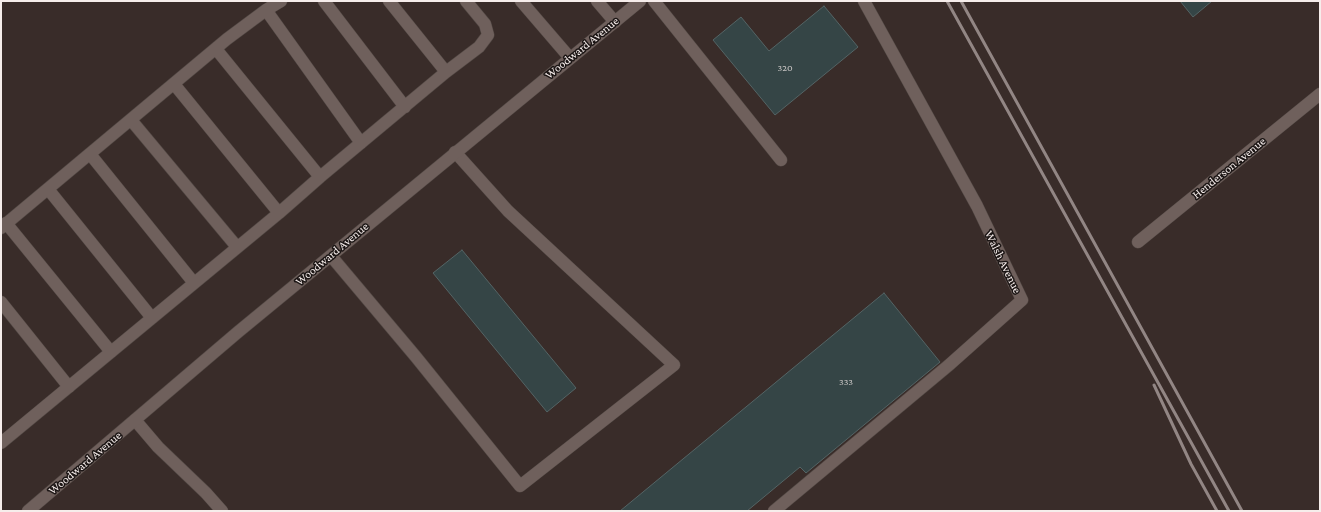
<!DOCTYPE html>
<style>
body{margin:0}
#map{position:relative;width:1321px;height:512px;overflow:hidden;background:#392c29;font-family:"Crimson Pro",serif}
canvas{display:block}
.frame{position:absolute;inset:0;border:2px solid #f6edeb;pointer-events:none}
</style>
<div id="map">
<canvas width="1321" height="512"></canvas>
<div class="frame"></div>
</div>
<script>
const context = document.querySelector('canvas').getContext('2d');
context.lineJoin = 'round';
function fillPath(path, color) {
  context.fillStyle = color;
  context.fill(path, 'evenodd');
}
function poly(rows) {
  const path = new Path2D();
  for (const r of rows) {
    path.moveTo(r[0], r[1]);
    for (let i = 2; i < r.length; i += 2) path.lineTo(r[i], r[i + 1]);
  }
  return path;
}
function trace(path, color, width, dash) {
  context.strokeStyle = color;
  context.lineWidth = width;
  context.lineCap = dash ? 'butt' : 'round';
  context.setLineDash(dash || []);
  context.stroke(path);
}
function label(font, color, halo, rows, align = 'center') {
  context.font = font + ' "Crimson Pro",serif';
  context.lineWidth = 3;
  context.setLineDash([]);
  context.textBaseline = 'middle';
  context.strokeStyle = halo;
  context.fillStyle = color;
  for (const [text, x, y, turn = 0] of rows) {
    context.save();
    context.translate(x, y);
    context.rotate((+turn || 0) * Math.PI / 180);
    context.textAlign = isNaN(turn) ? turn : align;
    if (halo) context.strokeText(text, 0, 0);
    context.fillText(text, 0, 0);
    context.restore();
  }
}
const building = poly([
 [1180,1,1212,1,1193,17,1180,1],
 [824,6,858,47,775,115,713,40,741,17,769,51,824,6],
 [462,250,576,388,547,412,433,273,462,250],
 [884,293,940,362,806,473,800,467,747,511,620,511,884,293]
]);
const lane = poly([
 [324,1,405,107],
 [389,1,446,72],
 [521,1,570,58],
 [597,1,615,22],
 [654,1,781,160],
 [266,10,361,143],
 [216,49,320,177],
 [174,84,279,213],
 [131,120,237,247],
 [90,154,194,283],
 [48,189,152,318],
 [6,223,111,352],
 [1,228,227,39,266,10,281,1],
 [331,256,416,357,520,486,674,365,508,211,455,152],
 [1,302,69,387],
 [135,420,158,447,206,493,222,511],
 [1,443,279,213,320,177,446,72,479,47,488,35,485,24,466,1],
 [774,511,949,365,1022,300,977,206,864,1]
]);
const street = poly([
 [1138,242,1320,94],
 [28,511,238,332,640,1]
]);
const rail = poly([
 [947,1,1229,511],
 [961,1,1242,511],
 [1154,385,1191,464,1217,511]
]);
const numberNames = [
 ["320",785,68],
 ["333",846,382]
];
const streetNames = [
 ["Woodward Avenue",582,48,-39],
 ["Henderson Avenue",1229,168,-39],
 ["Woodward Avenue",332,254,-40],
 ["Walsh Avenue",1003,262,64],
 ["Woodward Avenue",85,463,-40]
];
fillPath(building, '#354546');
trace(building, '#546465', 1);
trace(lane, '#534945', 13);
trace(street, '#534945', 13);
trace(lane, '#6f605c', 12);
trace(street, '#6f605c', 12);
trace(rail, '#928684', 3);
label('10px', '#c6c3c2', null, numberNames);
label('12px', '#f6edeb', '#1c1615', streetNames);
</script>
